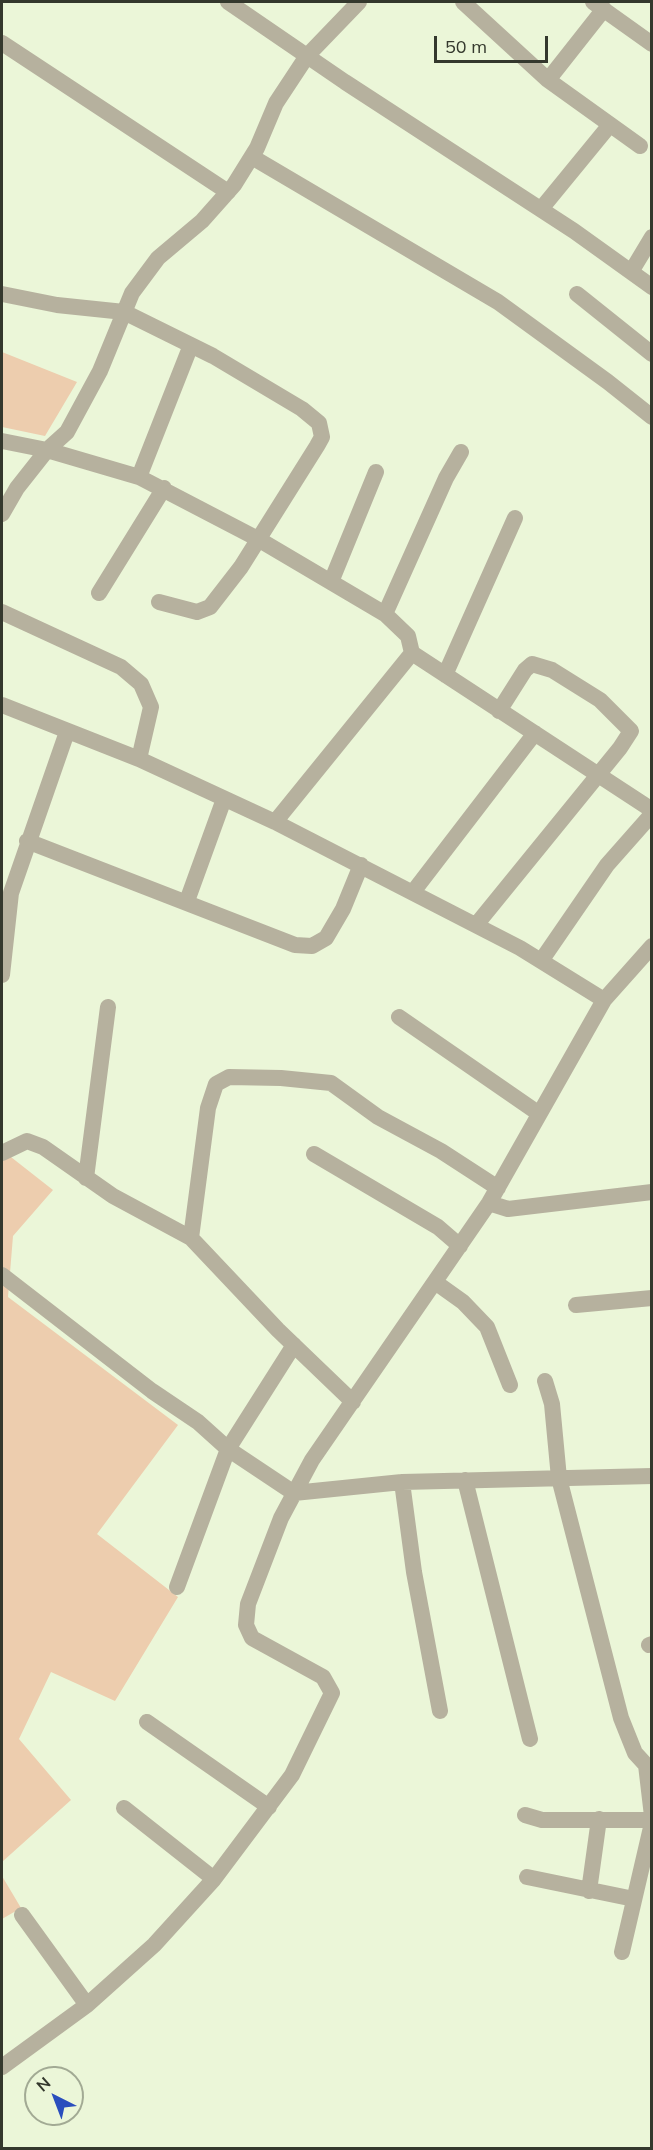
<!DOCTYPE html>
<style>
body{margin:0}
#map{position:relative;width:653px;height:2150px;overflow:hidden;background:#ebf6d8;font-family:Mulish,sans-serif}
canvas{display:block}
.frame{position:absolute;inset:0;border:3px solid #34382d;pointer-events:none}
.north{position:absolute;left:24px;top:2066px;width:60px;height:60px;box-sizing:border-box;background:#ebf6d8;border:2px solid #a2aa94;border-radius:50%;rotate:318deg;font-size:16px;font-weight:700;line-height:24px;text-align:center;color:#34382d}
.north::after{content:'';display:block;margin:auto;width:21px;height:27px;background:#2a4ebd;clip-path:polygon(50% 0,100% 100%,50% 72%,0 100%)}
.scale{position:absolute;left:434px;top:36px;width:114px;height:27px;box-sizing:border-box;border:3px solid #34382d;border-top:0;padding-left:8px;font-size:18px;line-height:21px;white-space:nowrap;color:#34382d;-webkit-text-stroke:4px #ebf6d8;paint-order:stroke}
</style>
<div id="map">
<canvas width="653" height="2150"></canvas>
<div class="frame"></div>
<div class="north">N</div>
<div class="scale">50 m</div>
</div>
<script>
const context = document.querySelector('canvas').getContext('2d');
context.lineJoin = 'round';
function fillPath(path, color) {
  context.fillStyle = color;
  context.fill(path, 'evenodd');
}
function poly(rows) {
  const path = new Path2D();
  for (const r of rows) {
    path.moveTo(r[0], r[1]);
    for (let i = 2; i < r.length; i += 2) path.lineTo(r[i], r[i + 1]);
  }
  return path;
}
function trace(path, color, width, dash) {
  context.strokeStyle = color;
  context.lineWidth = width;
  context.lineCap = dash ? 'butt' : 'round';
  context.setLineDash(dash || []);
  context.stroke(path);
}
const green = poly([
 [2,352,77,382,45,436,2,427],
 [2,1150,53,1190,13,1236,8,1297,178,1425,97,1534,178,1597,115,1701,51,1672,19,1739,71,1800,2,1862],
 [2,1876,21,1908,2,1919]
]);
const minor = poly([
 [228,2,345,82,574,231,652,287],
 [463,2,548,80,640,146],
 [593,2,652,44],
 [2,43,228,192],
 [548,80,604,9],
 [252,157,498,302,608,382,652,417],
 [541,209,609,126],
 [631,272,652,237],
 [2,294,57,305,124,312,213,356,302,409,319,423,322,437,317,446,241,567,210,607,197,612,159,602],
 [577,294,652,354],
 [2,441,47,450,139,477,258,539,385,614,408,636,412,653,652,810],
 [139,477,191,345],
 [2,514,17,488,47,450,67,432,100,371,132,293,158,258,202,221,234,185,257,148,276,103,307,56,359,2],
 [331,582,376,472],
 [99,593,164,488],
 [2,612,121,667,141,684,151,707,139,759],
 [385,614,446,478,461,452],
 [445,675,515,518],
 [2,705,139,759,275,822,520,948,604,1000],
 [275,822,412,653],
 [27,841,295,945,312,946,326,938,343,909,361,865],
 [413,892,535,733],
 [187,901,224,799],
 [476,925,620,748,631,731,600,700,552,670,532,664,525,670,499,711],
 [541,961,607,865,652,814],
 [2,975,11,893,67,732],
 [399,1017,538,1113],
 [2,1153,27,1141,43,1147,113,1196,191,1238,278,1330,353,1402],
 [314,1154,438,1227,460,1246],
 [86,1178,108,1007],
 [489,1203,508,1209,652,1192],
 [191,1238,208,1108,216,1084,229,1077,281,1078,331,1083,378,1117,441,1151,498,1188],
 [2,1275,152,1391,198,1422,228,1449,294,1493,402,1482,652,1476],
 [435,1282,463,1302,487,1327,510,1385],
 [576,1305,652,1298],
 [545,1381,552,1404,559,1478,621,1718,635,1753,646,1765,652,1816],
 [465,1480,530,1739],
 [402,1482,414,1572,440,1711],
 [177,1587,228,1449,294,1345],
 [649,1645,652,1644],
 [147,1722,269,1807],
 [124,1808,214,1879],
 [525,1815,542,1820,652,1820],
 [527,1877,634,1899],
 [589,1891,599,1819],
 [22,1915,87,2005],
 [622,1952,652,1823],
 [2,2067,87,2005,154,1945,214,1879,292,1775,332,1693,323,1677,252,1638,246,1625,248,1604,281,1518,312,1460,489,1203,604,1000,652,946]
]);
fillPath(green, '#edcdae');
trace(minor, '#b6b19e', 16);
</script>
